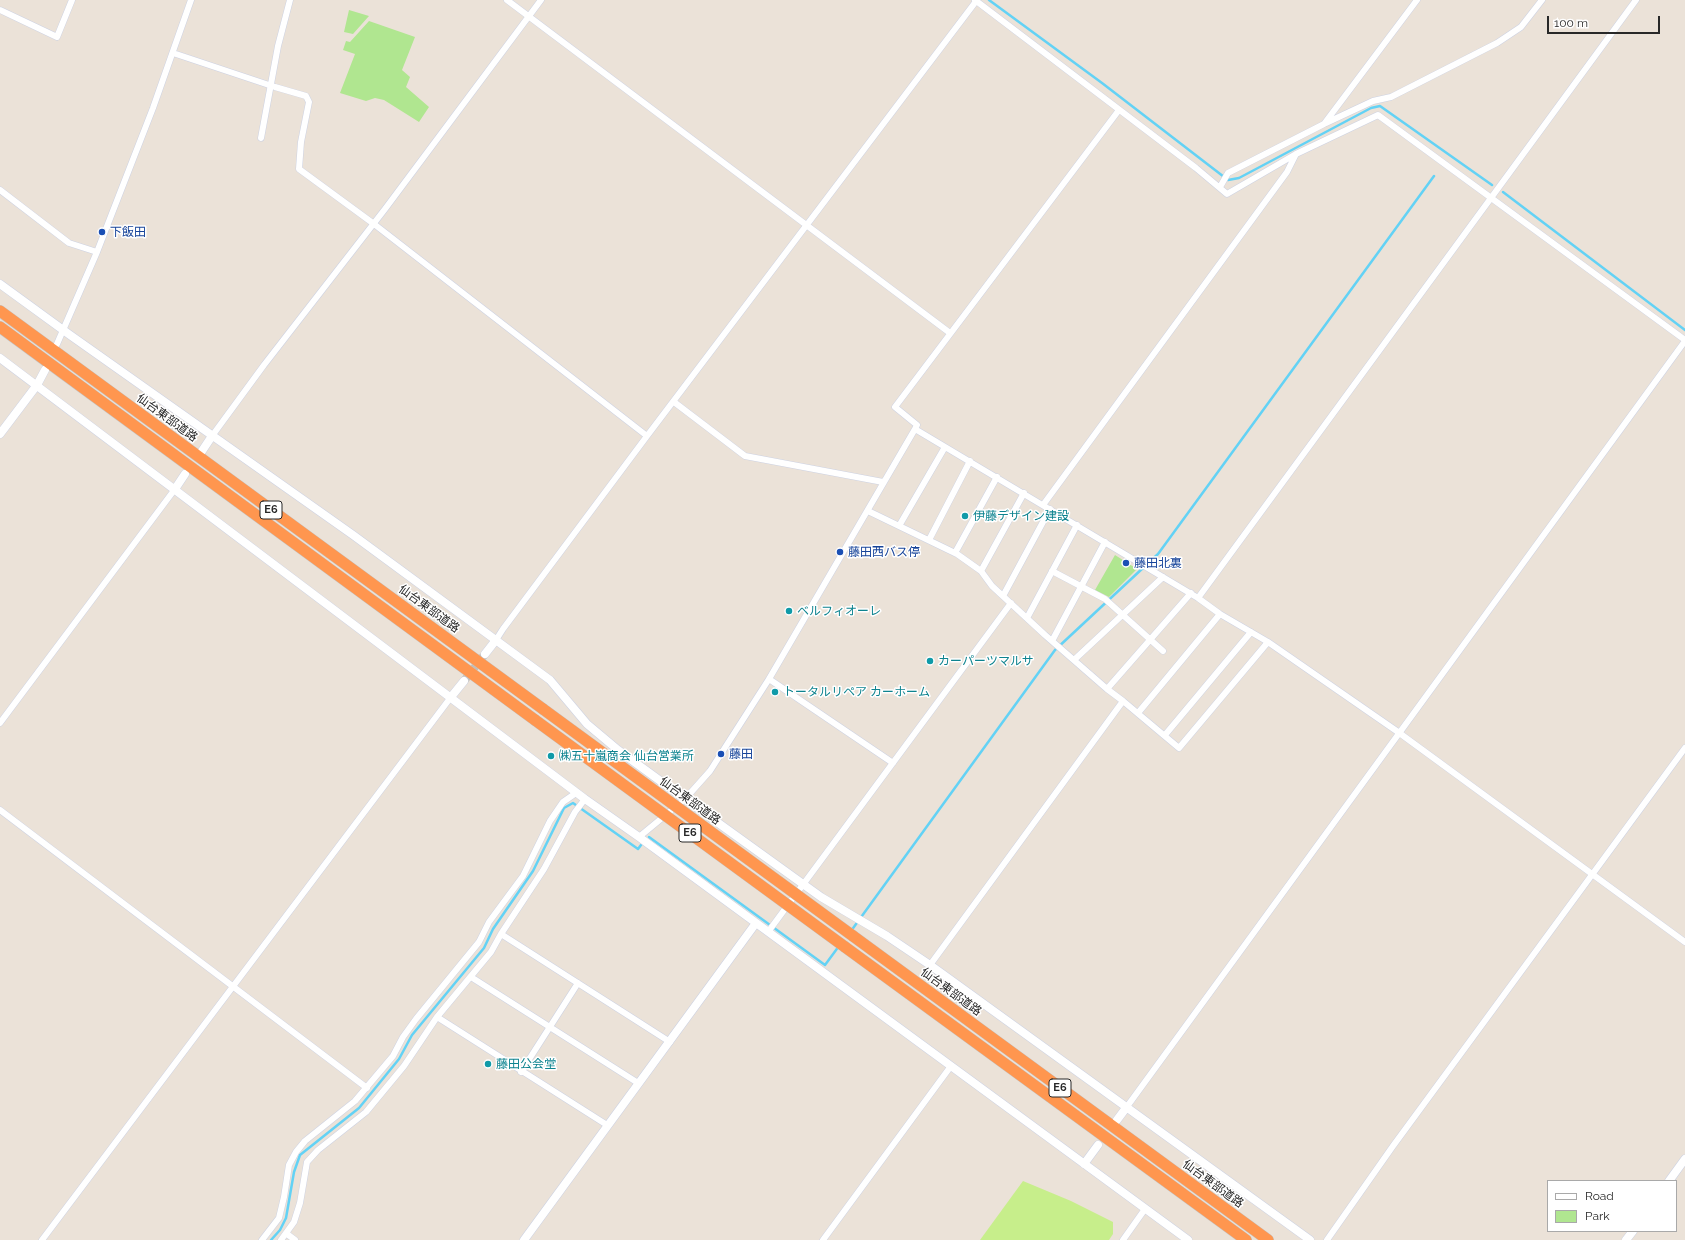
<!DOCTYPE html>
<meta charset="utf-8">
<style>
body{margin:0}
#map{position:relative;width:1685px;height:1240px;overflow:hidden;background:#ebe2d8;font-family:Raleway,sans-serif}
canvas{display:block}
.legend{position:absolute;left:1547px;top:1180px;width:130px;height:52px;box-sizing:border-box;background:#fff;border:1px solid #a9a9a9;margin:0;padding:5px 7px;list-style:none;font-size:12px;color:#282828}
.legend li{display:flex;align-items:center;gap:8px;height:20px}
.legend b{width:20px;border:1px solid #a9a9a9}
.scale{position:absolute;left:1547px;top:16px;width:113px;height:18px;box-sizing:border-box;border:2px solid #282828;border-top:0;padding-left:5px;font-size:12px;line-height:14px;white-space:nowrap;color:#282828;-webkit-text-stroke:3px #fff;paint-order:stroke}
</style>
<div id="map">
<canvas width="1685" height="1240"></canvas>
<ul class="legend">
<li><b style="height:5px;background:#fff"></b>Road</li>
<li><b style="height:11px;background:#b0e690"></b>Park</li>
</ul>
<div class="scale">100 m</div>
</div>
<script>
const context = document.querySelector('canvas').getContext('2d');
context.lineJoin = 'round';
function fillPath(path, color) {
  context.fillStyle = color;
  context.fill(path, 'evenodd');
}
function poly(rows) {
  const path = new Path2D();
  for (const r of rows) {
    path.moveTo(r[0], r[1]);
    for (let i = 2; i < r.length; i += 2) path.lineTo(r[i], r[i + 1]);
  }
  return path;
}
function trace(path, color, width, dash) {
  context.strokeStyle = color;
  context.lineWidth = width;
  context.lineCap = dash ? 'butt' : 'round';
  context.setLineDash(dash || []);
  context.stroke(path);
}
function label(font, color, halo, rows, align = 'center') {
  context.font = font + ' Raleway,"Noto Sans JP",sans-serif';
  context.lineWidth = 3;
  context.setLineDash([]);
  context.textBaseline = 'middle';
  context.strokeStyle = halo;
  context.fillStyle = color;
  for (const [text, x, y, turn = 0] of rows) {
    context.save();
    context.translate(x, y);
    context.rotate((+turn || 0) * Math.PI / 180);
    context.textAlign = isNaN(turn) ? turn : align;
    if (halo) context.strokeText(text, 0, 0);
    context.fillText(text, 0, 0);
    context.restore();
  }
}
const green = poly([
 [349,10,369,16,353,34,344,32],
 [369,21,415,37,402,70,410,77,406,87,429,107,419,122,384,100,375,98,366,101,340,93,355,54,343,50,346,41,350,42],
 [1115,555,1137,569,1109,597,1095,590]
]);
const pitch = poly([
 [1023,1181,1071,1201,1113,1222,1113,1234,1109,1240,980,1240]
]);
const stream = poly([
 [989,0,1102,83,1228,180,1239,178,1371,108,1380,106,1492,185],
 [1503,192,1685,330],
 [649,837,825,965,839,946],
 [851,931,1055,650,1158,554,1434,176],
 [271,1240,280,1230,286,1218,294,1172,300,1155,359,1108,399,1059,412,1035,484,948,493,929,533,871,564,808,573,803,638,849,641,845]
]);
const tertiaryTunnel = poly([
 [464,681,485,654]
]);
const minor = poly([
 [507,0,950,333],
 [975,0,1196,168,1227,194,1296,154],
 [0,10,57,37,72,0],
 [173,53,275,87,306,96,309,102,301,142,299,169,374,224,647,436],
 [1326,123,1373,101,1391,97,1497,43,1521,27,1542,0],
 [261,138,278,46,290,0],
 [1220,187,1228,173,1324,124,1417,0],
 [0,190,69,243,97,252],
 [57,344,97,252,153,108,191,0],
 [674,402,745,456,883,482],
 [915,429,917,425,895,407,1119,110],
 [212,436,264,365,385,209,541,0],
 [1043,505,1287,172,1296,154,1378,115,1685,340],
 [868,511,957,554,981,571,992,586,1045,635,1107,689],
 [899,526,945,447],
 [929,540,970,461],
 [955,553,997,477],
 [981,571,1024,493],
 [1052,571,1105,599,1163,651],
 [1003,596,1050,509],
 [1198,598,1636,0],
 [1027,618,1077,525],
 [496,640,503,629,647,436,977,0],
 [1052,641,1105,542],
 [1074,660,1163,577],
 [769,679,893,763],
 [1123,701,1179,748,1268,642],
 [1138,713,1220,614],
 [0,723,175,489],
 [1165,735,1251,632],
 [585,799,575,812,544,869,501,934,491,952,437,1017,607,1125],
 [0,810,367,1088],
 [639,837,685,799,710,771,769,679,915,429,1198,598,1220,614,1268,642,1398,732,1685,942],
 [768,932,1011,603],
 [501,934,670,1042],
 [930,965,1123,701,1107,689,1191,593],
 [471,977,638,1083],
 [521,1072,578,983],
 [1126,1108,1685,341],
 [287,1234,295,1240],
 [42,1240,451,697],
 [262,1240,279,1218,284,1197,289,1165,296,1152,305,1141,355,1101,393,1056,403,1037,416,1019,479,942,489,922,523,876,550,821,563,802,576,793],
 [281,1240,294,1222,300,1203,307,1162,318,1150,366,1112,404,1066,437,1017],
 [823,1240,951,1066],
 [1123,1240,1145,1209],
 [1327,1240,1393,1146,1685,748]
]);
const tertiary = poly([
 [0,284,70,335,353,535,550,680,587,724,618,750,685,799,821,897,887,936,930,965,1310,1240],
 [0,358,585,799,639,837,1188,1240],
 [0,434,37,385,45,370],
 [202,451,212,436],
 [175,489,185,474],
 [485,654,496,640],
 [451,697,464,681],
 [1117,1120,1126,1108],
 [1084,1164,1098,1145],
 [1669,1181,1685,1159],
 [524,1240,756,923],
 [1626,1240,1633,1231]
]);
const motorway = poly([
 [0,311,543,709],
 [0,327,535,720],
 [853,936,1268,1240],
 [845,947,1246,1240]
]);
const motorwayBridge = poly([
 [543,709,853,936],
 [535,720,845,947]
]);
const markers = [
 [102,232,4,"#1a4fb4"],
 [965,516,4,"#0f9aa8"],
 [840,552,4,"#1a4fb4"],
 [1126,563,4,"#1a4fb4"],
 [789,611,4,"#0f9aa8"],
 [930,661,4,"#0f9aa8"],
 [775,692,4,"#0f9aa8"],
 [721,754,4,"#1a4fb4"],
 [551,756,4,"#0f9aa8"],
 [488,1064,4,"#0f9aa8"]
];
const shields = [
 [271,510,22],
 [690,833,22],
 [1060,1088,22]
];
const shieldNames = [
 ["E6",271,510],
 ["E6",690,833],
 ["E6",1060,1088]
];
const transitNames = [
 ["下飯田",110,232],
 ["藤田西バス停",848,552],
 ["藤田北裏",1134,563],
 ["藤田",729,754]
];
const streetNames = [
 ["仙台東部道路",167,418,36],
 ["仙台東部道路",429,609,36],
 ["仙台東部道路",690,801,36],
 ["仙台東部道路",951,992,36],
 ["仙台東部道路",1213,1184,36]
];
const cultureNames = [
 ["伊藤デザイン建設",973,516],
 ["ベルフィオーレ",797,611],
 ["カーパーツマルサ",938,661],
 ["トータルリペア カーホーム",783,692],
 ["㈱五十嵐商会 仙台営業所",559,756],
 ["藤田公会堂",496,1064]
];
fillPath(green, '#b0e690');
fillPath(pitch, '#c7ee8b');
trace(stream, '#63d2f5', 2.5);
trace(tertiaryTunnel, '#c4bdb5', 8, [8, 4]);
trace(minor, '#cdd2e2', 7);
trace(tertiary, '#cdd2e2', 9);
trace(motorway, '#c3c3c3', 12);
trace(minor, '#fff', 6);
trace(tertiary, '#fff', 8);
trace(motorway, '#ff964f', 11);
trace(motorwayBridge, '#c3c3c3', 12, []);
trace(motorwayBridge, '#ff964f', 11);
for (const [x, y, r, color] of markers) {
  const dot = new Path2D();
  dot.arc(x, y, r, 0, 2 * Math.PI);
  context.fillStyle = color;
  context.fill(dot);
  trace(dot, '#fff', 1.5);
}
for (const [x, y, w] of shields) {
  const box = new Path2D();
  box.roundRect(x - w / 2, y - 9, w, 18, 3);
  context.fillStyle = '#fff';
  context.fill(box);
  trace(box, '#282828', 1);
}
label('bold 11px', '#282828', null, shieldNames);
label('12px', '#164399', '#fff', transitNames, 'left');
label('12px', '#282828', '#fff', streetNames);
label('12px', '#0d838f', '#fff', cultureNames, 'left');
</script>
